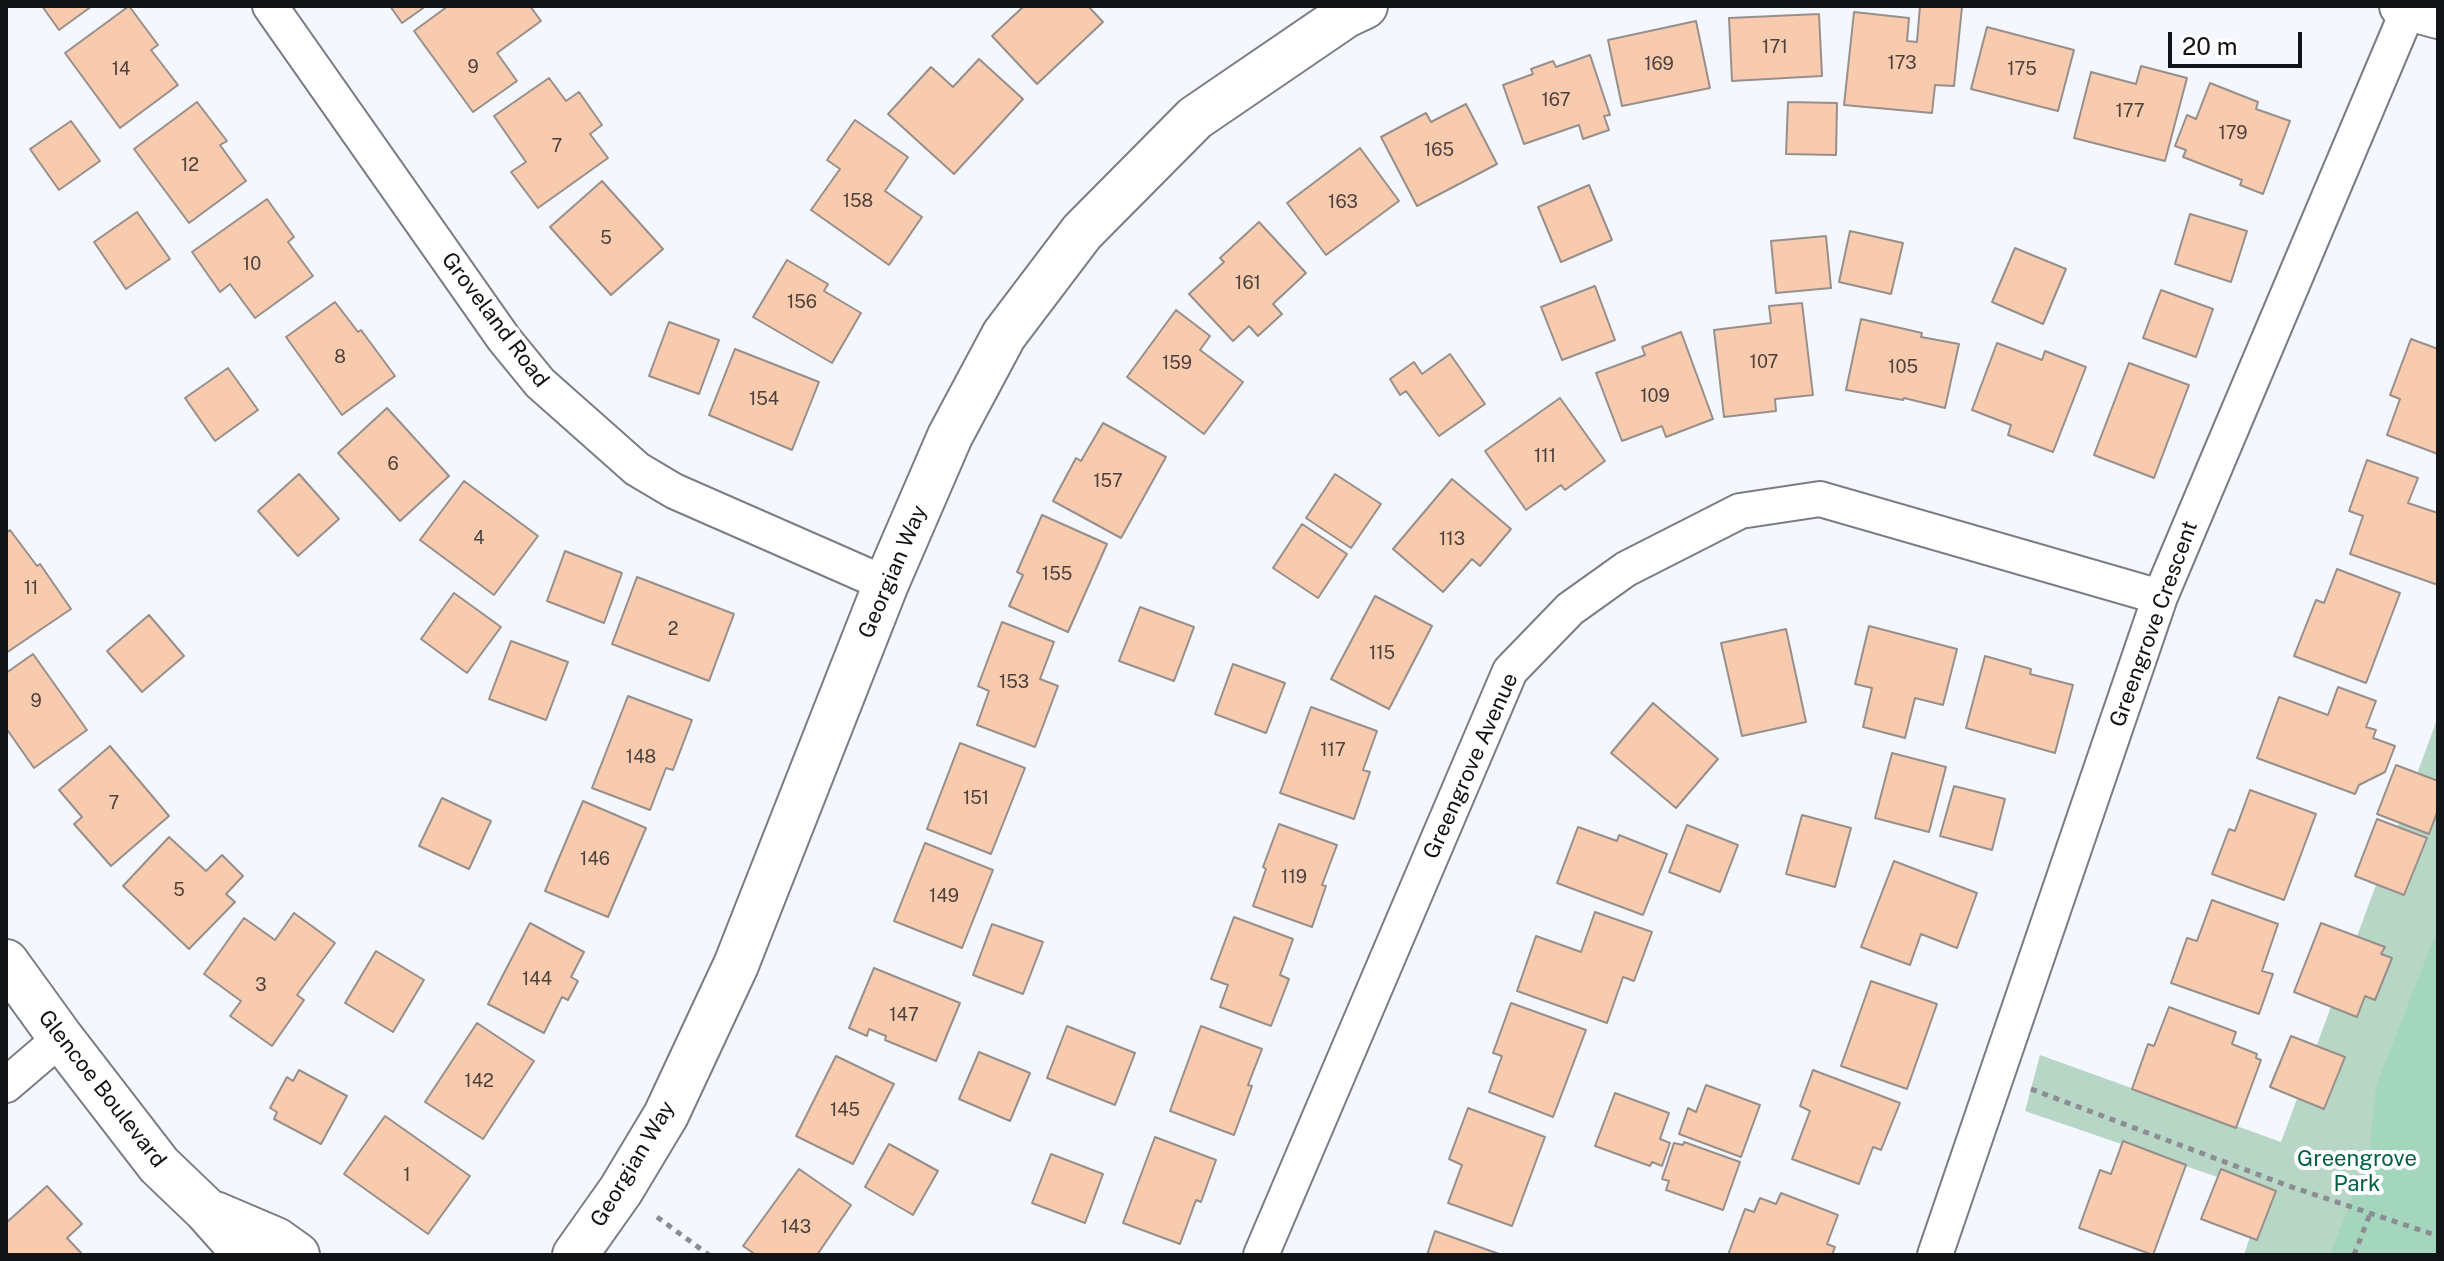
<!DOCTYPE html>
<style>
body{margin:0}
#map{position:relative;width:2444px;height:1261px;overflow:hidden;background:#f5f7ff;font-family:"Public Sans",sans-serif}
canvas{display:block}
.frame{position:absolute;inset:0;border:8px solid #121316;pointer-events:none}
.scale{position:absolute;left:2168px;top:32px;width:134px;height:36px;box-sizing:border-box;border:4px solid #121316;border-top:0;padding-left:10px;font-size:24px;line-height:28px;white-space:nowrap;color:#121316;-webkit-text-stroke:6px #fff;paint-order:stroke}
</style>
<div id="map">
<canvas width="2444" height="1261"></canvas>
<div class="frame"></div>
<div class="scale">20 m</div>
</div>
<script>
const context = document.querySelector('canvas').getContext('2d');
context.lineJoin = 'round';
function fillPath(path, color) {
  context.fillStyle = color;
  context.fill(path, 'evenodd');
}
function poly(rows) {
  const path = new Path2D();
  for (const r of rows) {
    path.moveTo(r[0], r[1]);
    for (let i = 2; i < r.length; i += 2) path.lineTo(r[i], r[i + 1]);
  }
  return path;
}
function trace(path, color, width, dash) {
  context.strokeStyle = color;
  context.lineWidth = width;
  context.lineCap = dash ? 'butt' : 'round';
  context.setLineDash(dash || []);
  context.stroke(path);
}
function label(font, color, halo, rows, align = 'center') {
  context.font = font + ' "Public Sans",sans-serif';
  context.lineWidth = 8;
  context.setLineDash([]);
  context.textBaseline = 'middle';
  context.strokeStyle = halo;
  context.fillStyle = color;
  for (const [text, x, y, turn = 0] of rows) {
    context.save();
    context.translate(x, y);
    context.rotate((+turn || 0) * Math.PI / 180);
    context.textAlign = isNaN(turn) ? turn : align;
    if (halo) context.strokeText(text, 0, 0);
    context.fillText(text, 0, 0);
    context.restore();
  }
}
const green = poly([
 [2438,717,2438,1255,2244,1255,2264,1193,2025,1111,2040,1055,2281,1142]
]);
const forest = poly([
 [2438,928,2438,1255,2330,1255,2369,1155,2376,1086]
]);
const building = poly([
 [42,6,92,6,59,30,42,6],
 [129,6,158,45,151,50,178,85,120,128,65,53,129,6],
 [390,6,426,6,402,23,390,6],
 [448,6,530,6,541,21,497,53,517,81,473,112,414,31,448,6],
 [1024,6,1088,6,1103,22,1037,84,992,36,1024,6],
 [1920,6,1962,7,1954,86,1935,85,1932,113,1844,105,1854,12,1909,18,1907,41,1917,42,1920,6],
 [1819,14,1822,76,1732,81,1729,18,1819,14],
 [1696,21,1710,88,1622,106,1608,40,1696,21],
 [1987,27,2074,50,2058,111,1971,89,1987,27],
 [1590,55,1610,115,1604,116,1609,130,1583,139,1579,125,1524,144,1503,85,1533,74,1531,69,1553,61,1556,67,1590,55],
 [979,59,1023,99,954,174,888,114,931,67,953,87,979,59],
 [2141,66,2187,78,2165,161,2074,138,2091,72,2136,84,2141,66],
 [549,78,566,101,579,92,602,125,590,134,608,158,538,208,511,172,526,162,494,116,549,78],
 [2210,83,2258,102,2256,109,2290,121,2263,194,2240,185,2242,180,2183,157,2186,150,2175,146,2187,115,2196,119,2210,83],
 [197,102,227,141,220,145,246,181,189,223,134,149,197,102],
 [1788,102,1837,103,1836,155,1786,154,1788,102],
 [1466,104,1497,164,1417,206,1381,137,1426,113,1431,122,1466,104],
 [855,120,908,157,885,191,922,217,889,265,811,210,840,169,827,160,855,120],
 [71,121,100,161,59,190,30,149,71,121],
 [1360,148,1399,201,1326,255,1287,203,1360,148],
 [602,181,663,249,611,295,550,227,602,181],
 [1589,185,1612,240,1561,262,1538,207,1589,185],
 [267,199,294,237,288,242,313,276,255,318,230,284,220,292,192,252,267,199],
 [137,212,170,259,126,289,94,242,137,212],
 [2190,214,2247,231,2231,282,2175,264,2190,214],
 [1259,222,1306,273,1273,304,1282,314,1258,336,1249,326,1233,341,1189,294,1224,262,1220,258,1259,222],
 [1850,231,1903,243,1891,294,1839,282,1850,231],
 [1826,236,1831,288,1776,293,1771,241,1826,236],
 [2015,248,2066,269,2043,324,1992,302,2015,248],
 [787,260,828,284,824,291,861,313,832,363,753,317,787,260],
 [1595,286,1615,340,1562,360,1541,307,1595,286],
 [2161,290,2213,309,2196,357,2143,338,2161,290],
 [335,302,358,332,361,330,395,376,342,415,286,337,335,302],
 [1802,303,1813,395,1775,399,1776,411,1724,417,1714,330,1771,323,1769,306,1802,303],
 [1176,310,1210,336,1200,350,1243,382,1204,434,1127,377,1176,310],
 [1861,319,1922,333,1921,337,1959,344,1945,408,1904,398,1903,400,1846,390,1861,319],
 [669,322,719,340,699,394,649,376,669,322],
 [1681,332,1713,419,1666,437,1662,426,1622,441,1596,373,1645,355,1642,347,1681,332],
 [2411,339,2438,349,2438,454,2387,435,2400,399,2390,395,2411,339],
 [1997,343,2042,360,2045,351,2086,367,2053,452,2008,435,2011,425,1972,410,1997,343],
 [735,349,819,382,792,450,709,415,735,349],
 [1450,354,1485,404,1439,436,1406,391,1400,395,1390,379,1414,362,1422,374,1450,354],
 [2129,363,2189,385,2154,478,2094,455,2129,363],
 [228,368,258,410,215,441,185,398,228,368],
 [1560,398,1605,461,1565,490,1561,485,1526,510,1485,451,1560,398],
 [387,408,449,476,400,521,338,453,387,408],
 [1103,423,1166,457,1121,538,1053,501,1076,458,1081,461,1103,423],
 [2367,460,2418,478,2408,503,2438,513,2438,585,2350,554,2363,516,2349,511,2367,460],
 [299,474,339,519,298,556,258,511,299,474],
 [1335,474,1381,504,1351,548,1306,518,1335,474],
 [1452,479,1511,529,1480,566,1472,559,1443,592,1393,549,1452,479],
 [464,481,538,536,494,595,420,540,464,481],
 [1042,515,1107,544,1068,632,1009,606,1023,575,1017,572,1042,515],
 [1302,524,1347,554,1318,598,1273,568,1302,524],
 [10,530,37,566,40,564,71,609,6,653,6,533,10,530],
 [565,551,622,573,604,623,547,601,565,551],
 [2337,569,2400,593,2366,683,2294,656,2316,600,2324,603,2337,569],
 [637,577,734,614,709,681,612,644,637,577],
 [454,593,501,627,467,673,421,639,454,593],
 [1375,596,1432,626,1389,709,1331,679,1375,596],
 [1140,607,1194,627,1174,681,1119,661,1140,607],
 [149,615,184,656,142,692,107,651,149,615],
 [1002,622,1054,642,1040,679,1058,686,1035,747,977,725,989,691,978,686,1002,622],
 [1869,626,1957,649,1943,705,1915,698,1905,738,1863,727,1872,688,1855,684,1869,626],
 [1786,629,1806,722,1742,736,1721,643,1786,629],
 [511,641,568,662,546,720,489,699,511,641],
 [33,654,87,730,34,768,6,728,6,673,33,654],
 [1985,656,2031,669,2030,674,2073,685,2055,753,1966,728,1985,656],
 [1233,664,1285,683,1266,733,1215,714,1233,664],
 [2338,687,2376,701,2366,727,2376,730,2373,738,2395,746,2385,772,2359,785,2355,794,2257,758,2279,697,2328,715,2338,687],
 [628,696,692,720,673,770,666,768,650,810,592,788,628,696],
 [1653,703,1718,759,1676,808,1611,753,1653,703],
 [1311,707,1377,731,1363,770,1370,772,1354,819,1280,793,1311,707],
 [960,743,1025,768,991,854,927,829,960,743],
 [110,746,169,816,111,866,74,824,82,817,59,790,110,746],
 [1892,753,1946,767,1929,832,1875,818,1892,753],
 [2396,765,2438,781,2438,810,2429,834,2377,814,2396,765],
 [1954,786,2005,799,1992,850,1940,836,1954,786],
 [2250,790,2316,814,2284,900,2212,874,2229,829,2235,831,2250,790],
 [442,798,491,821,469,869,419,846,442,798],
 [583,801,646,828,608,917,545,891,583,801],
 [1802,815,1851,828,1835,887,1786,874,1802,815],
 [2377,819,2427,838,2404,895,2355,876,2377,819],
 [1279,824,1337,845,1322,885,1326,886,1312,927,1253,906,1266,869,1263,867,1279,824],
 [1687,825,1738,845,1720,892,1669,872,1687,825],
 [1578,827,1617,841,1619,835,1667,854,1643,915,1557,883,1578,827],
 [169,837,206,871,222,855,243,876,226,894,235,902,189,949,123,886,169,837],
 [925,843,993,870,962,948,894,921,925,843],
 [1894,861,1977,893,1957,948,1921,934,1910,965,1861,947,1894,861],
 [2212,900,2278,924,2262,971,2273,974,2259,1014,2171,983,2187,938,2197,941,2212,900],
 [1595,912,1652,932,1634,981,1623,977,1607,1023,1517,991,1536,936,1581,952,1595,912],
 [294,913,335,943,297,995,304,1000,272,1046,230,1016,241,1001,204,974,244,918,275,940,294,913],
 [1234,917,1293,939,1280,975,1289,979,1271,1026,1220,1007,1228,985,1211,979,1234,917],
 [530,923,584,952,571,977,578,981,568,1000,562,997,544,1033,488,1004,530,923],
 [2321,923,2385,947,2381,954,2392,958,2375,1000,2365,996,2357,1017,2294,992,2321,923],
 [992,924,1043,942,1023,994,973,975,992,924],
 [376,951,424,980,393,1032,345,1003,376,951],
 [874,968,960,1003,936,1061,885,1040,886,1036,869,1029,867,1036,849,1028,874,968],
 [1871,981,1937,1004,1907,1089,1841,1066,1871,981],
 [1511,1003,1586,1030,1553,1117,1489,1092,1502,1056,1493,1053,1511,1003],
 [2169,1007,2236,1032,2232,1044,2257,1054,2256,1058,2261,1060,2236,1128,2132,1089,2148,1044,2154,1046,2169,1007],
 [477,1023,534,1061,483,1139,425,1102,477,1023],
 [1067,1026,1135,1053,1115,1105,1047,1078,1067,1026],
 [1201,1026,1262,1049,1248,1085,1252,1086,1234,1135,1170,1111,1201,1026],
 [2291,1036,2345,1057,2324,1109,2270,1087,2291,1036],
 [979,1052,1030,1073,1010,1121,959,1099,979,1052],
 [836,1056,894,1084,853,1164,796,1136,836,1056],
 [299,1070,347,1096,321,1144,274,1119,277,1112,270,1108,287,1077,293,1081,299,1070],
 [1813,1070,1900,1103,1881,1150,1873,1147,1859,1184,1792,1159,1810,1111,1800,1106,1813,1070],
 [1706,1085,1760,1105,1741,1157,1679,1134,1688,1108,1696,1112,1706,1085],
 [1615,1093,1669,1113,1660,1139,1670,1143,1662,1166,1652,1162,1650,1166,1595,1146,1615,1093],
 [1468,1108,1545,1137,1512,1226,1448,1203,1462,1165,1449,1159,1468,1108],
 [385,1116,470,1176,428,1234,344,1174,385,1116],
 [1155,1137,1216,1160,1201,1202,1196,1200,1180,1244,1123,1223,1155,1137],
 [2123,1141,2186,1165,2153,1255,2079,1228,2100,1170,2111,1174,2123,1141],
 [1684,1142,1740,1162,1723,1210,1666,1190,1669,1181,1662,1179,1674,1143,1683,1145,1684,1142],
 [889,1144,938,1171,913,1215,865,1187,889,1144],
 [1051,1154,1103,1174,1085,1223,1032,1203,1051,1154],
 [799,1169,851,1205,817,1255,756,1255,743,1246,799,1169],
 [2221,1169,2276,1191,2257,1240,2201,1219,2221,1169],
 [47,1186,82,1224,67,1238,83,1255,6,1255,6,1223,47,1186],
 [1781,1193,1838,1215,1827,1244,1835,1247,1832,1255,1728,1255,1745,1209,1754,1212,1760,1198,1776,1204,1781,1193],
 [1435,1231,1502,1255,1427,1255,1435,1231]
]);
const path = poly([
 [2031,1089,2286,1185,2438,1236],
 [657,1217,709,1255],
 [2354,1255,2370,1214]
]);
const street = poly([
 [270,6,504,339,540,383,637,469,674,491,886,584],
 [6,1085,61,1038],
 [1261,1255,1510,671,1570,609,1626,569,1740,511,1820,499,2160,597],
 [1935,1255,2160,597,2409,8]
]);
const secondary = poly([
 [2402,6,2438,16],
 [6,962,61,1038,159,1165,206,1210,246,1255],
 [215,1214,276,1240,297,1255],
 [575,1255,621,1190,666,1115,736,965,886,584,950,436,1004,335,1082,232,1195,118,1346,15,1365,6]
]);
const numberNames = [
 ["171",1775,47],
 ["173",1902,63],
 ["169",1659,64],
 ["9",473,67],
 ["14",121,69],
 ["175",2022,69],
 ["167",1556,100],
 ["177",2130,111],
 ["179",2233,133],
 ["7",557,146],
 ["165",1439,150],
 ["12",190,165],
 ["158",858,201],
 ["163",1343,202],
 ["5",606,238],
 ["10",252,264],
 ["161",1248,283],
 ["156",802,302],
 ["8",340,357],
 ["107",1764,362],
 ["159",1177,363],
 ["105",1903,367],
 ["109",1655,396],
 ["154",764,399],
 ["111",1545,456],
 ["6",393,464],
 ["157",1108,481],
 ["4",479,538],
 ["113",1452,539],
 ["155",1057,574],
 ["11",31,588],
 ["2",673,629],
 ["115",1382,653],
 ["153",1014,682],
 ["9",36,701],
 ["117",1333,750],
 ["148",641,757],
 ["151",976,798],
 ["7",114,803],
 ["146",595,859],
 ["119",1294,877],
 ["5",179,890],
 ["149",944,896],
 ["144",537,979],
 ["3",261,985],
 ["147",904,1015],
 ["142",479,1081],
 ["145",845,1110],
 ["1",407,1175],
 ["143",796,1227]
];
const streetNames = [
 ["Groveland Road",495,320,53],
 ["Georgian Way",893,572,-67],
 ["Greengrove Crescent",2154,624,-70],
 ["Greengrove Avenue",1471,766,-66],
 ["Glencoe Boulevard",102,1089,52],
 ["Georgian Way",633,1164,-59]
];
const parkNames = [
 ["Greengrove",2357,1159],
 ["Park",2357,1184]
];
fillPath(green, '#b7d6c6');
fillPath(forest, '#a3d6bd');
fillPath(building, '#f8cbaf');
trace(building, '#978f8b', 2);
trace(street, '#7b7d84', 38);
trace(secondary, '#7b7d84', 48);
trace(path, '#8b8d93', 5, [6, 6]);
trace(street, '#fff', 34);
trace(secondary, '#fff', 44);
label('18px', '#4c413c', null, numberNames);
label('22px', '#121316', '#fff', streetNames);
label('22px', '#006042', '#fff', parkNames);
</script>
